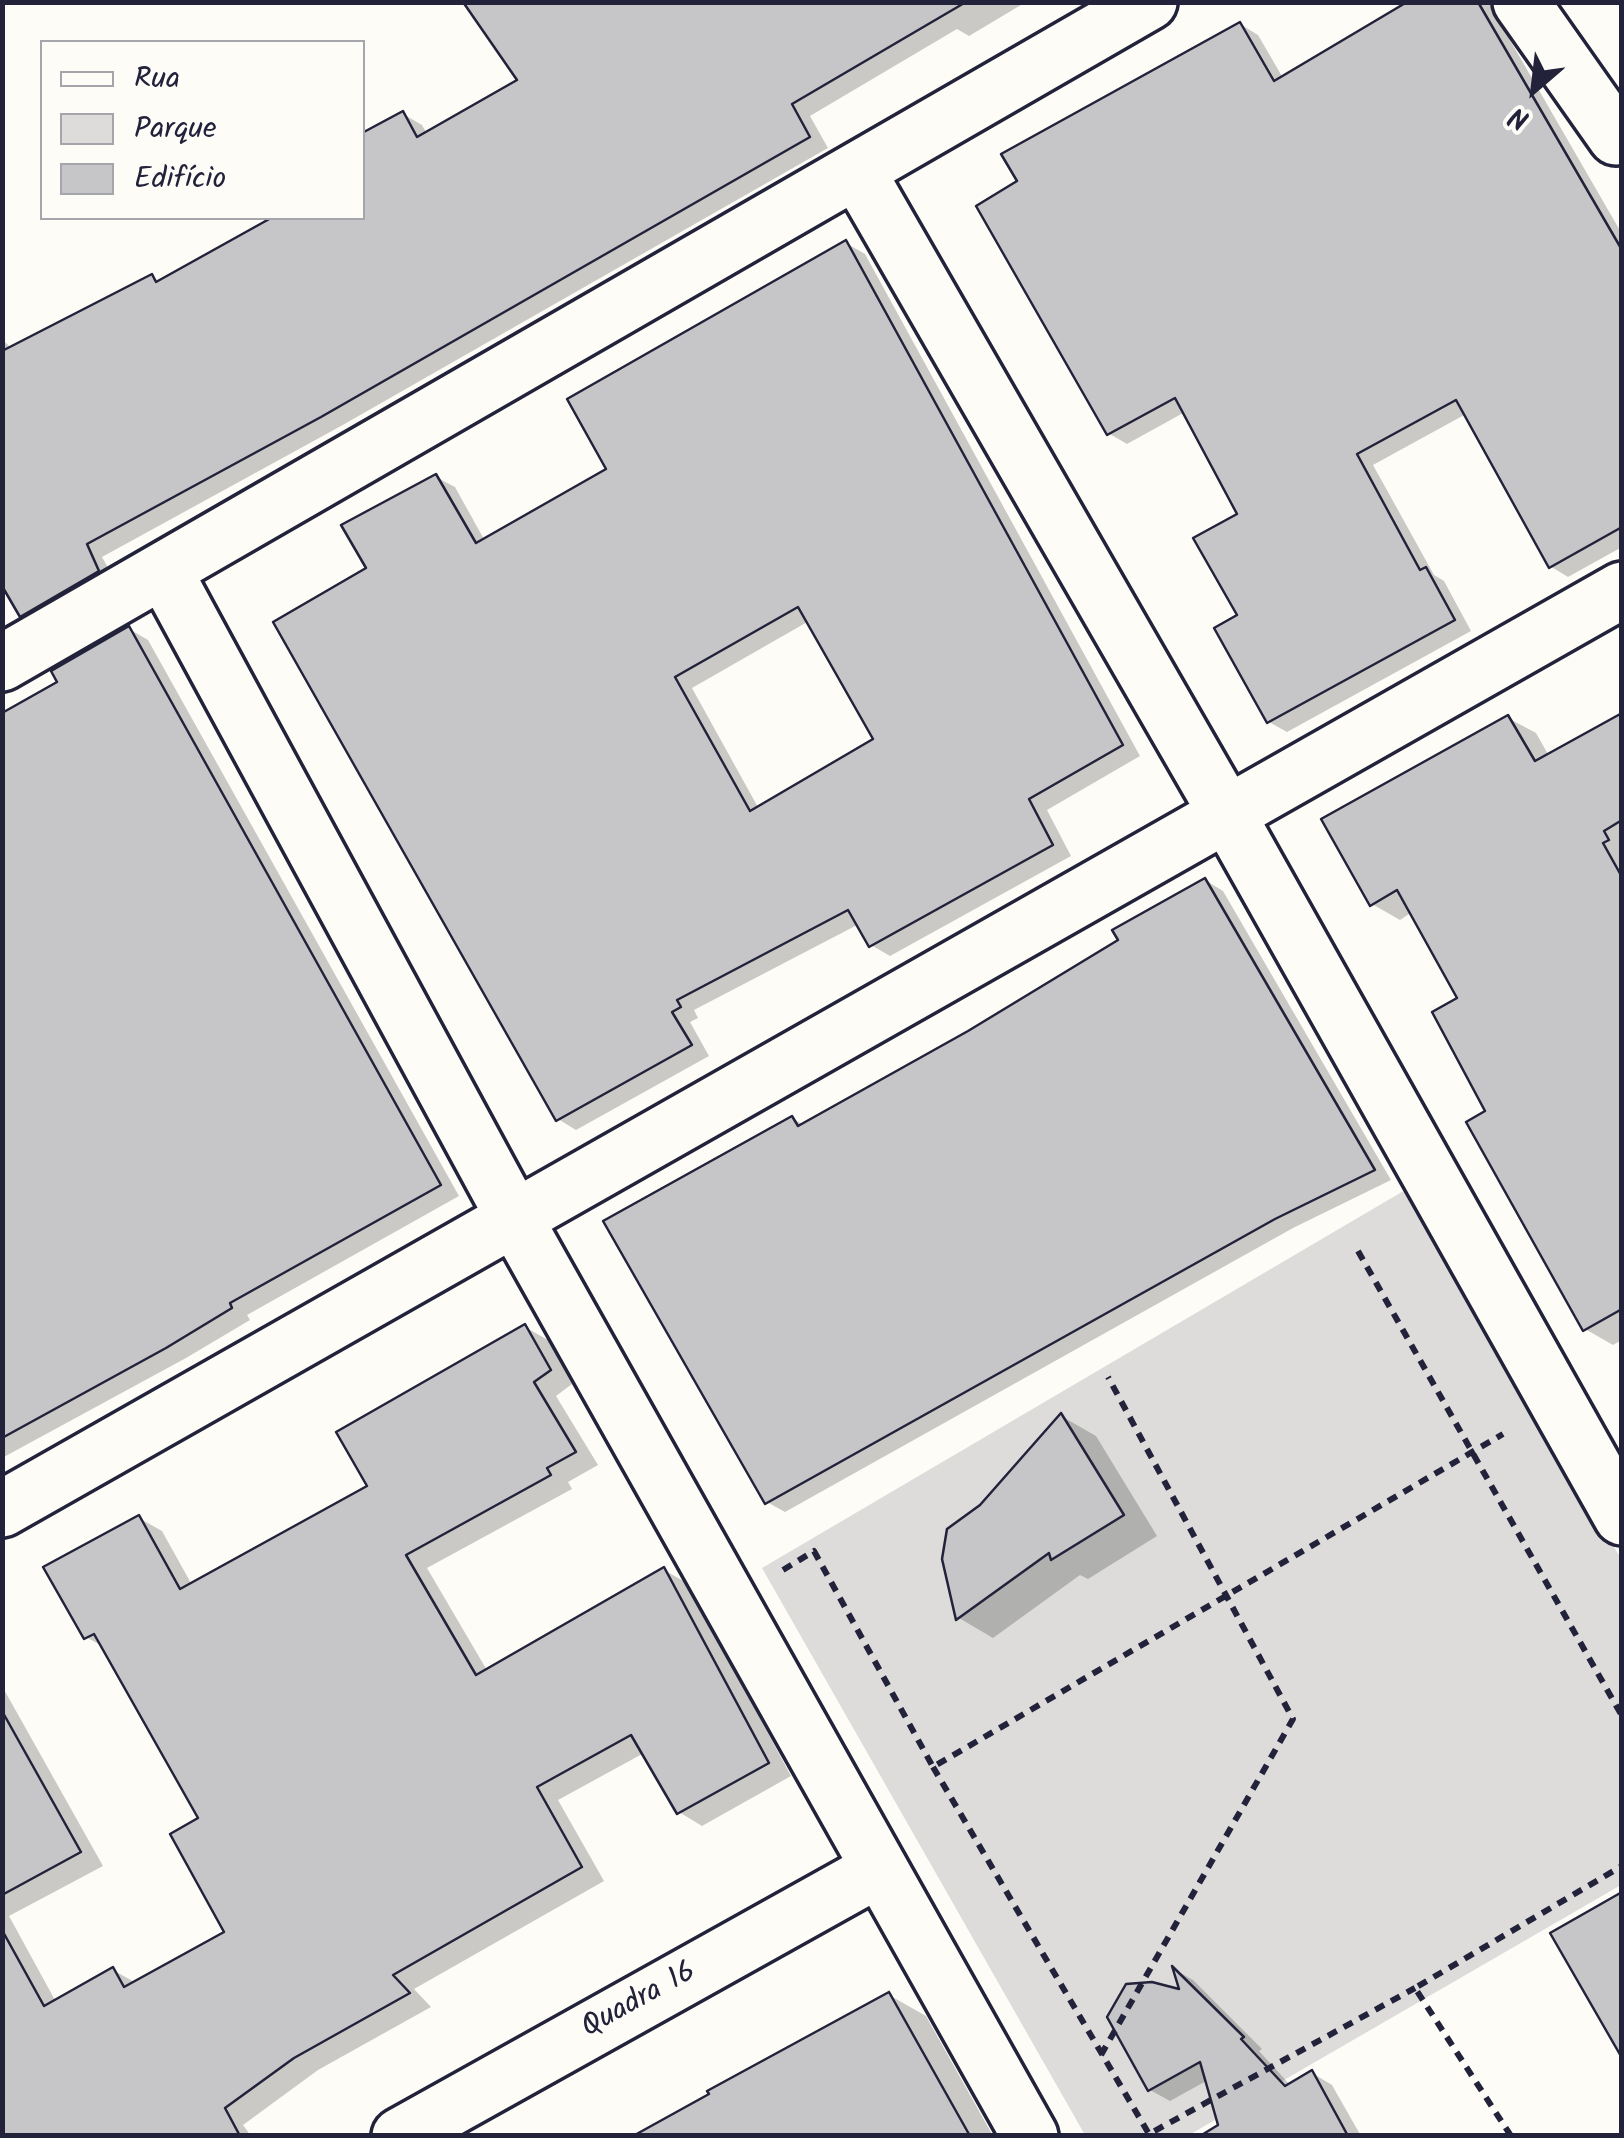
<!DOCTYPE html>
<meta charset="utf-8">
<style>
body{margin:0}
#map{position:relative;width:1624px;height:2138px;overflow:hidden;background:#fdfcf7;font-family:Kalam,sans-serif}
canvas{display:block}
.frame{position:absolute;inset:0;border:5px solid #22223b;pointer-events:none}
.legend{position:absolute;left:40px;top:40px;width:325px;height:180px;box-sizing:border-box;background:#fdfcf7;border:2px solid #a5a5ac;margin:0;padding:12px 18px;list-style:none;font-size:30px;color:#22223b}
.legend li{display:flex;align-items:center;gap:20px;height:50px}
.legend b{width:50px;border:2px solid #a5a5ac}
.north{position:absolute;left:1484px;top:40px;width:100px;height:100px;-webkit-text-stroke:8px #fdfcf7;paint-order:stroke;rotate:208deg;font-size:28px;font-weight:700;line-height:40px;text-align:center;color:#22223b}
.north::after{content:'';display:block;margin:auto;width:35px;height:45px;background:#22223b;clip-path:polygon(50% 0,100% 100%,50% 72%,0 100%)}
</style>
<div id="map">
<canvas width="1624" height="2138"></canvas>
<div class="frame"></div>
<ul class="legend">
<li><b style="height:12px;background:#fdfcf7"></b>Rua</li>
<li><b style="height:28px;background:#dddcdb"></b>Parque</li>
<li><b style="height:28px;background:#c6c6c8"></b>Edifício</li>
</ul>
<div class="north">N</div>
</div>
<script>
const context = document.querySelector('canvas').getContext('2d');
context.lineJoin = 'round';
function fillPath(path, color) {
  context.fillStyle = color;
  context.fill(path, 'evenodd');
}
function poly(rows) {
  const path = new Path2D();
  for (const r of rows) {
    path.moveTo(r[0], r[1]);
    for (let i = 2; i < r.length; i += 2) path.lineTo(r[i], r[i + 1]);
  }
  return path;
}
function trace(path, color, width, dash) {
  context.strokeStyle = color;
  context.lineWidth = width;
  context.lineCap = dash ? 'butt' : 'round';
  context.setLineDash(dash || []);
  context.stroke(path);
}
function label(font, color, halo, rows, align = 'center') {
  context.font = font + ' Kalam,sans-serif';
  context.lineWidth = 10;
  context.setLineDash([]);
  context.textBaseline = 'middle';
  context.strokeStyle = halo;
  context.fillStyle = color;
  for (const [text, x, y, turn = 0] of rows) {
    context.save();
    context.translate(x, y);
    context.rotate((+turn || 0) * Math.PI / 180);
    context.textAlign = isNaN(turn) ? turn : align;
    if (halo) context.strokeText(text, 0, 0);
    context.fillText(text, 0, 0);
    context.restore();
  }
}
const green = poly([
 [1412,1186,1621,1559,1621,1885,1189,2135,1085,2135,762,1568]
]);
const shadow = poly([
 [470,2,1026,2,969,36,957,29,810,116,828,148,341,426,102,557,116,582,41,626,22,615,2,581,2,339,12,349,152,277,161,282,276,218,362,218,403,114,422,125,427,134,520,81],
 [1412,2,1488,2,1622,234,1622,547,1568,577,1550,566,1466,414,1373,465,1434,575,1444,581,1471,631,1287,732,1269,722,1240,616,1240,515,1185,412,1127,444,1108,433,1021,182,1240,24,1258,35,1283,78],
 [846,243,865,254,1140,756,1047,810,1071,856,890,956,871,945,859,924,694,1010,698,1018,690,1022,709,1056,576,1130,558,1119,369,569,436,477,455,487,485,541,610,470],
 [809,621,876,740,759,809,692,688],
 [129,629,148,640,459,1196,247,1315,250,1320,186,1358,2,1458,2,716,60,682],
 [1622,716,1622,1340,1613,1345,1585,1329,1488,1112,1461,999,1412,912,1400,920,1372,904,1508,718,1536,733,1549,756],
 [1205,880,1223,891,1391,1180,1293,1228,785,1512,767,1502,792,1118,805,1126,969,1033,1122,941],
 [525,1327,548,1340,572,1384,556,1396,598,1465,568,1482,572,1489,427,1568,488,1672,664,1570,687,1583,791,1776,702,1826,679,1812,644,1753,558,1800,604,1881,414,1989,431,2007,318,2070,243,2125,251,2136,2,2136,2,1686,103,1866,9,1916,56,2002,113,1970,136,1983,227,1933,201,1819,104,1647,86,1637,139,1518,162,1531,192,1585,371,1487],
 [1061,1416,1096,1436,1157,1536,1088,1579,1080,1575,993,1638,959,1618,945,1559,982,1507],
 [1177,1971,1193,1980,1262,2049,1259,2051,1291,2086,1312,2073,1332,2085,1361,2136,1227,2136,1208,2080,1170,2101,1150,2090,1183,1992],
 [889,1995,926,2016,993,2136,638,2136]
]);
const building = poly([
 [463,2,966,2,792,104,810,137,321,417,87,544,99,571,20,617,2,586,2,351,152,274,156,282,271,218,362,218,362,133,403,111,417,137,517,80,463,2],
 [1407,2,1478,2,1622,250,1622,527,1549,568,1456,400,1357,454,1420,570,1426,567,1455,620,1267,723,1214,628,1237,615,1193,538,1237,514,1175,398,1107,435,976,206,1017,181,1001,154,1240,22,1274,81,1407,2],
 [846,240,1123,745,1029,799,1053,845,869,947,848,910,677,1000,681,1007,672,1012,692,1045,556,1121,273,622,366,568,341,525,436,474,476,543,606,469,567,399,846,240],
 [798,607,873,739,750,811,675,677,798,607],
 [129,626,441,1185,230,1303,232,1308,166,1348,2,1438,2,713,57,682,51,671,129,626],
 [1622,713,1622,820,1604,831,1609,840,1603,843,1622,877,1622,1309,1583,1331,1466,1122,1485,1111,1432,1012,1457,998,1397,890,1370,906,1321,819,1508,715,1535,761,1622,713],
 [1205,878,1375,1170,1275,1219,765,1504,603,1221,792,1116,798,1126,968,1031,1118,940,1112,930,1205,878],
 [525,1324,551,1370,534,1382,576,1452,547,1468,551,1475,406,1555,476,1675,664,1567,769,1763,677,1814,631,1735,537,1787,582,1867,393,1975,410,1993,294,2058,225,2108,240,2136,2,2136,2,1930,44,2006,113,1967,124,1987,224,1932,170,1834,198,1818,94,1634,84,1639,43,1567,139,1515,180,1589,367,1486,336,1432,525,1324],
 [1061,1413,1124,1515,1051,1560,1049,1553,956,1620,942,1559,947,1529,980,1505,1061,1413],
 [2,1711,81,1852,2,1895,2,1711],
 [1622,1892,1622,2058,1550,1933,1622,1892],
 [1172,1966,1244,2037,1241,2039,1285,2086,1312,2070,1348,2136,1200,2136,1218,2125,1200,2062,1148,2091,1107,2017,1126,1984,1152,1982,1179,1989,1172,1966],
 [889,1992,970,2136,633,2136,709,2094,707,2091,889,1992]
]);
const path = poly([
 [1358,1251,1622,1716],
 [783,1570,814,1551,933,1767,1503,1434],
 [933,1767,1149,2134,1415,1988],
 [1101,2055,1293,1719,1108,1377],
 [1511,2136,1415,1988,1622,1866]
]);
const minor = poly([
 [1521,2,1616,137],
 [858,173,1227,814,1622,1517],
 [165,573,516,1221,1030,2136],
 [2,663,1149,2],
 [2,1509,1622,590],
 [400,2136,879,1869]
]);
const streetNames = [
 ["Quadra 16",640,2002,-29]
];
fillPath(green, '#dddcdb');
fillPath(shadow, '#0003');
fillPath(building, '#c6c6c8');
trace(building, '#22223b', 2.5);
trace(minor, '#22223b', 62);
trace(path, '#22223b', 6, [10, 8]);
trace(minor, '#fdfcf7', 55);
label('30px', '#22223b', '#fdfcf7', streetNames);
</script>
